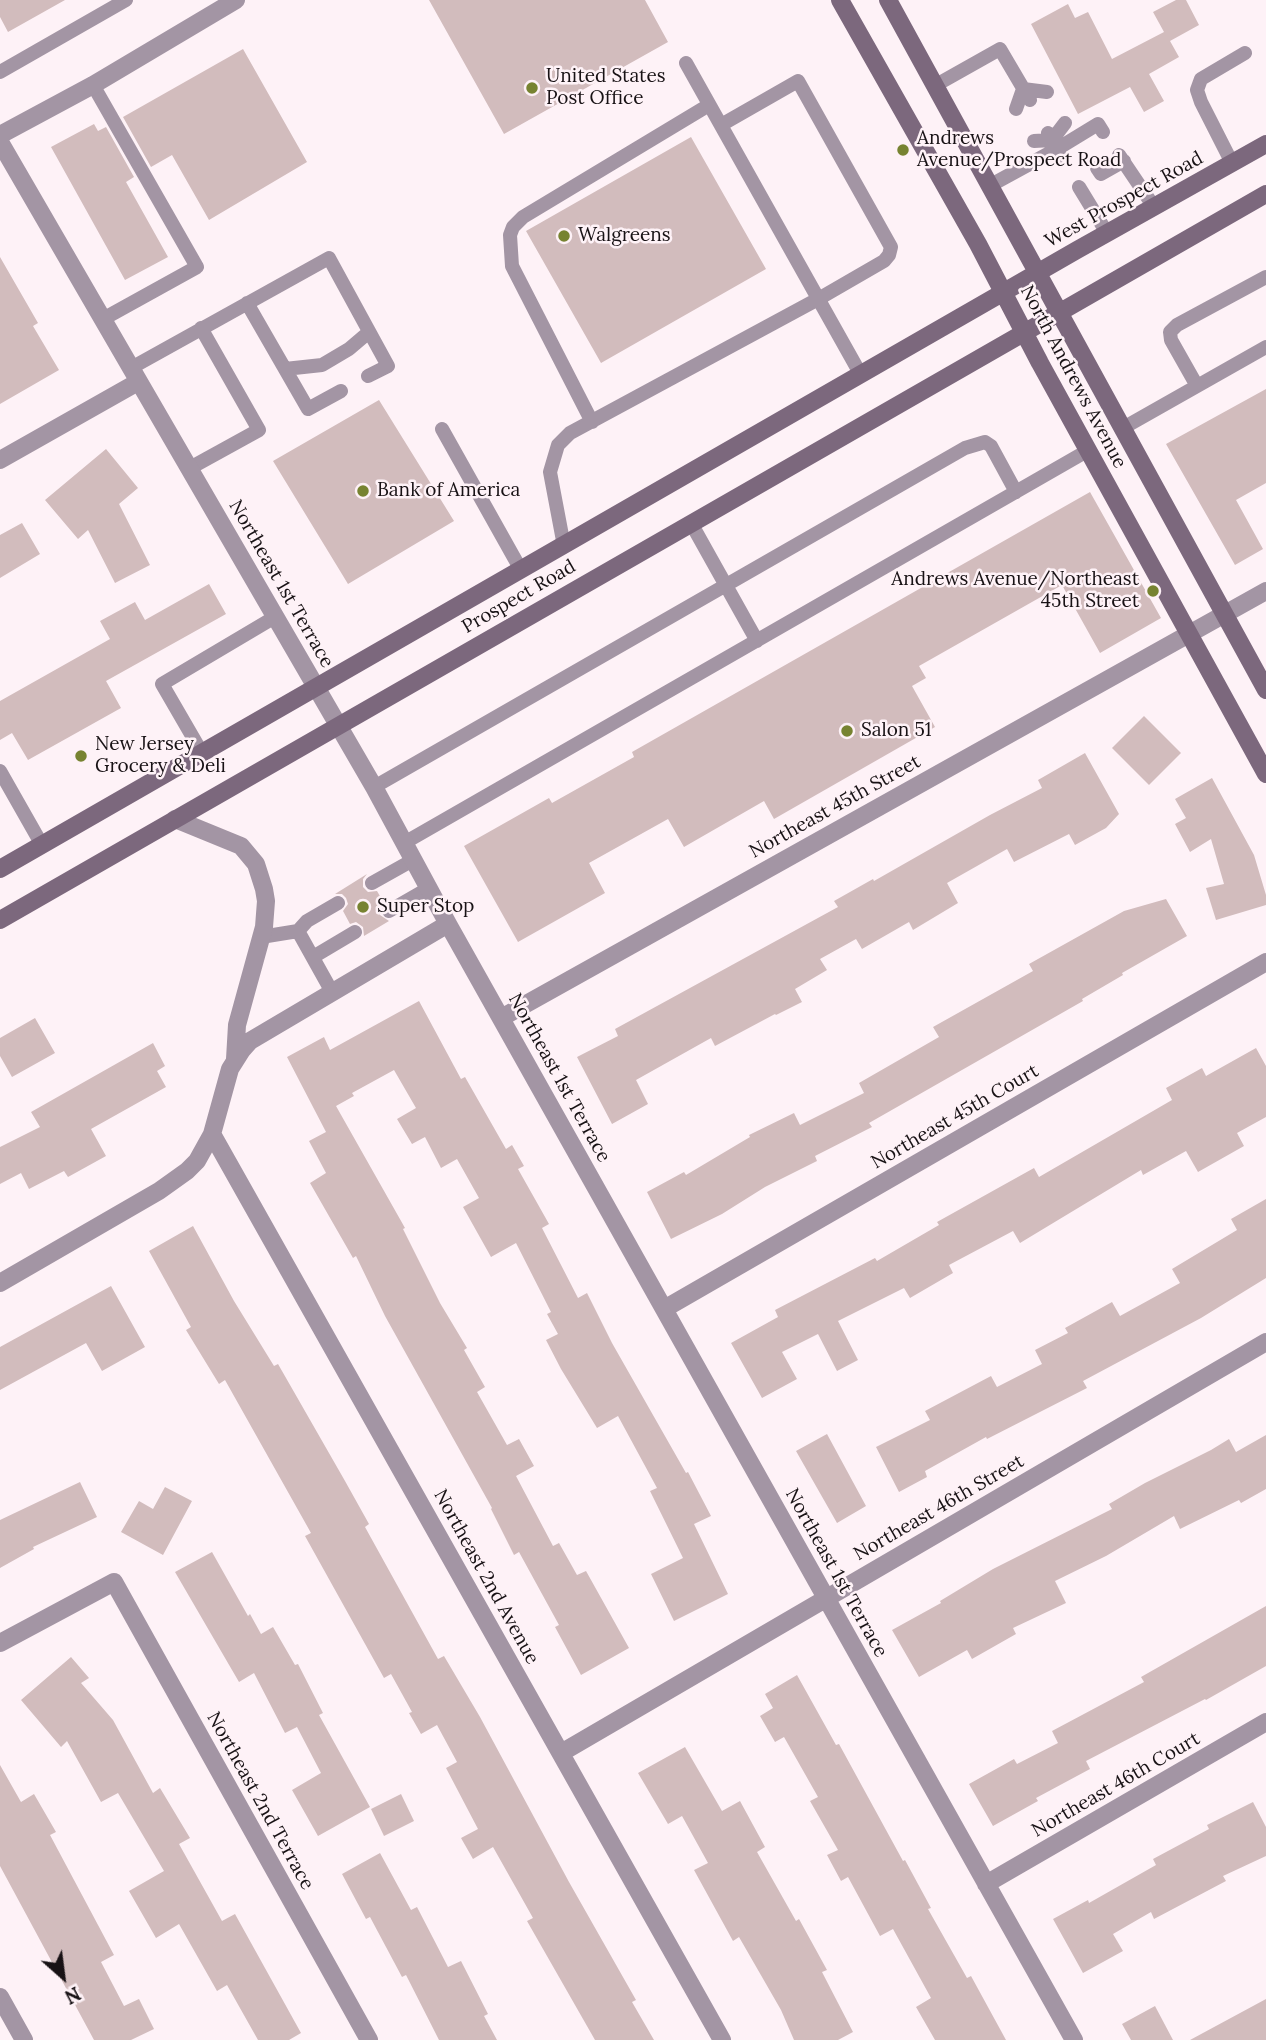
<!DOCTYPE html>
<style>
body{margin:0}
#map{position:relative;width:1266px;height:2040px;overflow:hidden;background:#fef2f7;font-family:Lora,serif}
canvas{display:block}
.north{position:absolute;left:28px;top:1942px;width:70px;height:70px;-webkit-text-stroke:5px #fef2f7;paint-order:stroke;rotate:152deg;font-size:19px;font-weight:700;line-height:28px;text-align:center;color:#181215}
.north::after{content:'';display:block;margin:auto;width:24px;height:32px;background:#181215;clip-path:polygon(50% 0,100% 100%,50% 72%,0 100%)}
</style>
<div id="map">
<canvas width="1266" height="2040"></canvas>
<div class="north">N</div>
</div>
<script>
const context = document.querySelector('canvas').getContext('2d');
context.lineJoin = 'round';
function fillPath(path, color) {
  context.fillStyle = color;
  context.fill(path, 'evenodd');
}
function poly(rows) {
  const path = new Path2D();
  for (const r of rows) {
    path.moveTo(r[0], r[1]);
    for (let i = 2; i < r.length; i += 2) path.lineTo(r[i], r[i + 1]);
  }
  return path;
}
function trace(path, color, width, dash) {
  context.strokeStyle = color;
  context.lineWidth = width;
  context.lineCap = dash ? 'butt' : 'round';
  context.setLineDash(dash || []);
  context.stroke(path);
}
function label(font, color, halo, rows, align = 'center') {
  context.font = font + ' Lora,serif';
  context.lineWidth = 5;
  context.setLineDash([]);
  context.textBaseline = 'middle';
  context.strokeStyle = halo;
  context.fillStyle = color;
  for (const [text, x, y, turn = 0] of rows) {
    context.save();
    context.translate(x, y);
    context.rotate((+turn || 0) * Math.PI / 180);
    context.textAlign = isNaN(turn) ? turn : align;
    if (halo) context.strokeText(text, 0, 0);
    context.fillText(text, 0, 0);
    context.restore();
  }
}
const building = poly([
 [0,0,65,0,8,32,0,17],
 [429,0,645,0,668,42,504,134],
 [1176,0,1186,0,1199,25,1170,41,1179,57,1149,74,1164,101,1144,112,1130,87,1078,114,1031,24,1068,4,1075,18,1088,12,1112,59,1164,32,1153,12],
 [243,49,307,162,209,220,172,155,151,167,123,117],
 [94,124,98,131,106,127,134,177,126,182,168,257,125,280,51,147],
 [691,137,766,269,601,363,526,231],
 [0,257,38,323,33,326,59,370,0,404],
 [1266,389,1266,483,1236,500,1263,549,1235,565,1166,444],
 [379,400,454,521,348,584,273,461],
 [106,449,138,488,119,504,150,565,115,583,88,530,78,539,45,500],
 [1090,492,1161,618,1100,653,1062,585,919,666,926,678,912,686,935,727,774,819,764,801,684,847,668,819,589,863,605,893,518,942,464,846,549,798,552,803,634,757,632,752],
 [22,523,40,554,0,578,0,535],
 [209,584,226,614,106,681,121,708,28,760,12,733,0,740,0,701,110,639,100,621,135,602,145,620],
 [1144,716,1181,753,1149,785,1112,748],
 [1085,753,1119,814,1106,828,1075,845,1069,834,1014,862,1007,849,947,883,958,903,913,930,909,922,862,949,856,939,820,959,827,970,795,989,802,1002,776,1015,775,1014,715,1046,711,1038,636,1080,648,1104,612,1124,577,1057,618,1036,615,1029,838,907,834,901,873,879,874,881,990,815,1042,788,1038,780],
 [1212,778,1254,855,1266,895,1266,905,1216,920,1206,888,1224,884,1211,839,1190,852,1175,824,1186,818,1175,799],
 [367,874,363,879,363,887,368,892,377,891,384,903,380,907,380,915,389,921,364,936,363,927,356,922,350,924,343,911,348,904,346,898,342,894,335,894],
 [1166,899,1187,936,1122,973,1123,975,1082,999,1083,1001,869,1123,872,1127,815,1156,817,1161,765,1187,722,1214,671,1239,647,1192,684,1172,686,1175,750,1137,749,1135,794,1113,800,1125,864,1093,859,1083,939,1037,933,1027,1033,971,1029,964,1124,911],
 [419,1001,461,1079,465,1077,506,1149,512,1145,524,1166,518,1169,549,1224,542,1228,578,1298,587,1293,612,1343,686,1473,688,1472,711,1516,694,1524,728,1594,674,1621,651,1574,683,1558,650,1491,657,1488,618,1416,597,1428,561,1369,546,1340,558,1334,547,1314,551,1312,516,1243,491,1257,463,1207,479,1198,457,1159,441,1168,425,1137,412,1144,397,1119,416,1108,394,1070,352,1093,354,1096,336,1106,405,1228,403,1229,440,1303,467,1348,464,1350,485,1387,477,1392,507,1445,519,1439,534,1466,516,1476,553,1546,559,1543,577,1575,586,1571,629,1648,581,1675,555,1627,559,1625,519,1552,514,1555,491,1509,492,1508,385,1316,356,1256,353,1258,310,1183,326,1173,309,1141,326,1132,287,1057,324,1037,330,1050],
 [35,1018,55,1053,12,1077,0,1056,0,1038],
 [153,1043,165,1066,157,1071,166,1087,91,1129,106,1156,68,1177,64,1171,29,1189,21,1173,0,1184,0,1147,40,1127,31,1112],
 [1256,1048,1266,1066,1266,1117,1237,1133,1244,1146,1198,1172,1186,1151,1143,1175,1141,1170,1020,1243,1013,1231,949,1265,953,1273,910,1298,904,1288,838,1321,858,1360,837,1371,818,1334,782,1352,797,1379,762,1398,731,1343,778,1317,775,1310,875,1258,877,1261,939,1225,937,1222,1034,1168,1039,1177,1172,1100,1166,1088,1202,1068,1206,1076],
 [1266,1199,1266,1278,1201,1318,1083,1381,1087,1388,987,1439,986,1437,925,1471,927,1477,899,1492,876,1447,930,1420,925,1411,991,1376,997,1387,1042,1364,1035,1350,1068,1333,1065,1328,1112,1302,1120,1316,1180,1283,1172,1269,1237,1230,1231,1219],
 [193,1226,234,1301,274,1366,278,1364,345,1481,369,1524,365,1527,438,1659,444,1656,480,1717,569,1882,636,2000,632,2002,654,2040,595,2040,527,1921,533,1918,493,1847,473,1859,461,1838,478,1829,446,1768,457,1762,437,1725,421,1734,409,1713,412,1712,391,1674,384,1678,305,1536,311,1533,225,1380,219,1384,186,1330,191,1327,149,1251],
 [111,1286,145,1347,102,1371,86,1343,0,1390,0,1347],
 [827,1434,866,1506,837,1523,796,1451],
 [1266,1435,1266,1489,1241,1503,1239,1500,1180,1529,1174,1516,1106,1556,1055,1581,1066,1603,1013,1628,1016,1634,972,1659,967,1650,919,1677,892,1630,941,1603,940,1601,993,1569,1112,1509,1109,1504,1145,1483,1211,1450,1229,1439,1236,1452],
 [80,1482,97,1517,33,1547,34,1549,0,1568,0,1520],
 [165,1487,192,1501,163,1555,121,1532,139,1501,153,1509],
 [212,1552,248,1616,250,1614,261,1634,273,1627,295,1665,298,1664,323,1713,319,1715,370,1807,318,1836,292,1790,321,1773,297,1727,285,1733,254,1673,239,1682,175,1572],
 [1266,1606,1266,1666,1206,1700,1205,1699,1086,1761,1090,1769,1036,1798,1038,1801,993,1826,969,1784,1014,1759,1017,1764,1058,1743,1052,1731,1144,1682,1141,1677],
 [71,1657,89,1678,81,1683,113,1720,153,1793,160,1788,190,1838,179,1844,222,1921,235,1914,301,2033,289,2040,258,2040,227,1985,217,1991,179,1924,156,1938,129,1891,164,1871,118,1793,101,1802,67,1741,61,1747,21,1700],
 [797,1675,836,1745,839,1744,903,1861,905,1860,931,1908,928,1909,967,1978,971,1976,1006,2040,935,2040,916,2007,931,1998,893,1929,880,1936,848,1877,841,1881,827,1855,838,1850,810,1801,818,1797,784,1737,775,1742,760,1716,773,1708,765,1694],
 [685,1747,722,1811,740,1801,765,1847,757,1852,796,1921,799,1919,827,1970,822,1972,853,2032,838,2040,794,2040,781,2010,739,1937,733,1941,694,1870,708,1863,682,1816,668,1824,638,1773],
 [0,1765,21,1802,34,1794,56,1832,50,1835,114,1955,101,1962,124,2006,139,1999,154,2029,131,2040,94,2040,0,1866],
 [401,1794,414,1821,384,1836,371,1809],
 [1253,1802,1266,1827,1266,1856,1223,1876,1226,1881,1154,1919,1151,1912,1113,1934,1123,1951,1083,1973,1053,1919,1088,1900,1089,1903,1156,1865,1153,1859,1209,1829,1207,1825],
 [380,1853,411,1910,417,1907,448,1967,461,1961,488,2014,484,2016,497,2040,439,2040,406,1975,402,1977,370,1917,366,1919,342,1874],
 [1266,1999,1266,2040,1190,2040],
 [1155,2006,1173,2040,1131,2040,1122,2024]
]);
const lane = poly([
 [686,63,861,375],
 [0,72,126,0],
 [93,85,197,267,103,319],
 [936,85,1000,49,1030,100],
 [1016,109,1023,89,1047,92],
 [1048,133,1057,149,1098,124,1103,132],
 [1034,141,1052,140,1065,123],
 [1119,155,1154,207],
 [1232,163,1201,102,1197,90,1201,79,1245,53],
 [1097,168,1101,174,1124,161],
 [991,185,1057,149,1061,156],
 [1079,187,1107,233],
 [247,303,308,409,341,391],
 [131,368,329,258,388,366,368,376],
 [285,369,322,365,349,349,369,332],
 [1197,386,1171,340,1170,332,1177,325,1266,277],
 [592,422,512,266,510,235,513,227,523,217,709,105],
 [1123,428,1266,347],
 [442,429,521,570],
 [190,468,259,430,201,328],
 [691,523,757,641],
 [564,546,550,472,558,445,570,433,820,298,884,261,889,255,891,247,798,81,721,125],
 [202,753,162,684,275,617],
 [0,771,42,845],
 [374,787,965,448,985,442,991,446,1016,492],
 [404,843,1087,451],
 [372,883,413,860],
 [389,911,429,888],
 [298,931,307,921,338,903],
 [261,937,298,931,332,992],
 [313,957,355,932]
]);
const street = poly([
 [0,135,93,85,236,0],
 [0,142,374,787,448,924,1074,2040],
 [0,460,138,382],
 [175,819,241,846,256,864,264,889,266,901,264,927,237,1025,235,1059],
 [501,1018,1266,591],
 [212,1134,722,2040],
 [0,1283,159,1191,187,1171,197,1161,212,1134,230,1069,242,1050,250,1041,448,924],
 [664,1309,1266,962],
 [0,1643,114,1582,369,2040],
 [561,1753,1266,1342],
 [986,1884,1266,1722],
 [0,1997,24,2040]
]);
const secondary = poly([
 [840,0,978,244,1040,363,1266,774],
 [888,0,1266,690],
 [0,869,1077,250,1266,144],
 [0,920,1266,194]
]);
const markers = [
 [532,88,7,"#778331"],
 [903,150,7,"#778331"],
 [564,236,7,"#778331"],
 [363,491,7,"#778331"],
 [1153,591,7,"#778331"],
 [847,731,7,"#778331"],
 [81,756,7,"#778331"],
 [363,907,7,"#778331"]
];
const poiNames = [
 ["United States",546,77],
 ["Post Office",546,99],
 ["Andrews",917,139],
 ["Avenue/Prospect Road",917,161],
 ["Walgreens",578,236],
 ["Bank of America",377,491],
 ["Andrews Avenue/Northeast",1139,580,"right"],
 ["45th Street",1139,602,"right"],
 ["Salon 51",861,731],
 ["New Jersey",95,745],
 ["Grocery & Deli",95,767],
 ["Super Stop",377,907]
];
const streetNames = [
 ["West Prospect Road",1124,200,-29],
 ["North Andrews Avenue",1073,377,62],
 ["Northeast 1st Terrace",281,584,60],
 ["Prospect Road",519,597,-30],
 ["Northeast 45th Street",835,807,-29],
 ["Northeast 1st Terrace",559,1078,61],
 ["Northeast 45th Court",955,1117,-30],
 ["Northeast 46th Street",939,1508,-30],
 ["Northeast 1st Terrace",836,1573,61],
 ["Northeast 2nd Avenue",486,1577,61],
 ["Northeast 46th Court",1116,1785,-30],
 ["Northeast 2nd Terrace",260,1801,61]
];
fillPath(building, '#d2bcbd');
trace(lane, '#a395a4', 14);
trace(street, '#a395a4', 18);
trace(secondary, '#7c687d', 18);
for (const [x, y, r, color] of markers) {
  const dot = new Path2D();
  dot.arc(x, y, r, 0, 2 * Math.PI);
  context.fillStyle = color;
  context.fill(dot);
  trace(dot, '#fef2f7', 2.5);
}
label('19px', '#181215', '#fef2f7', poiNames, 'left');
label('19px', '#181215', '#fef2f7', streetNames);
</script>
